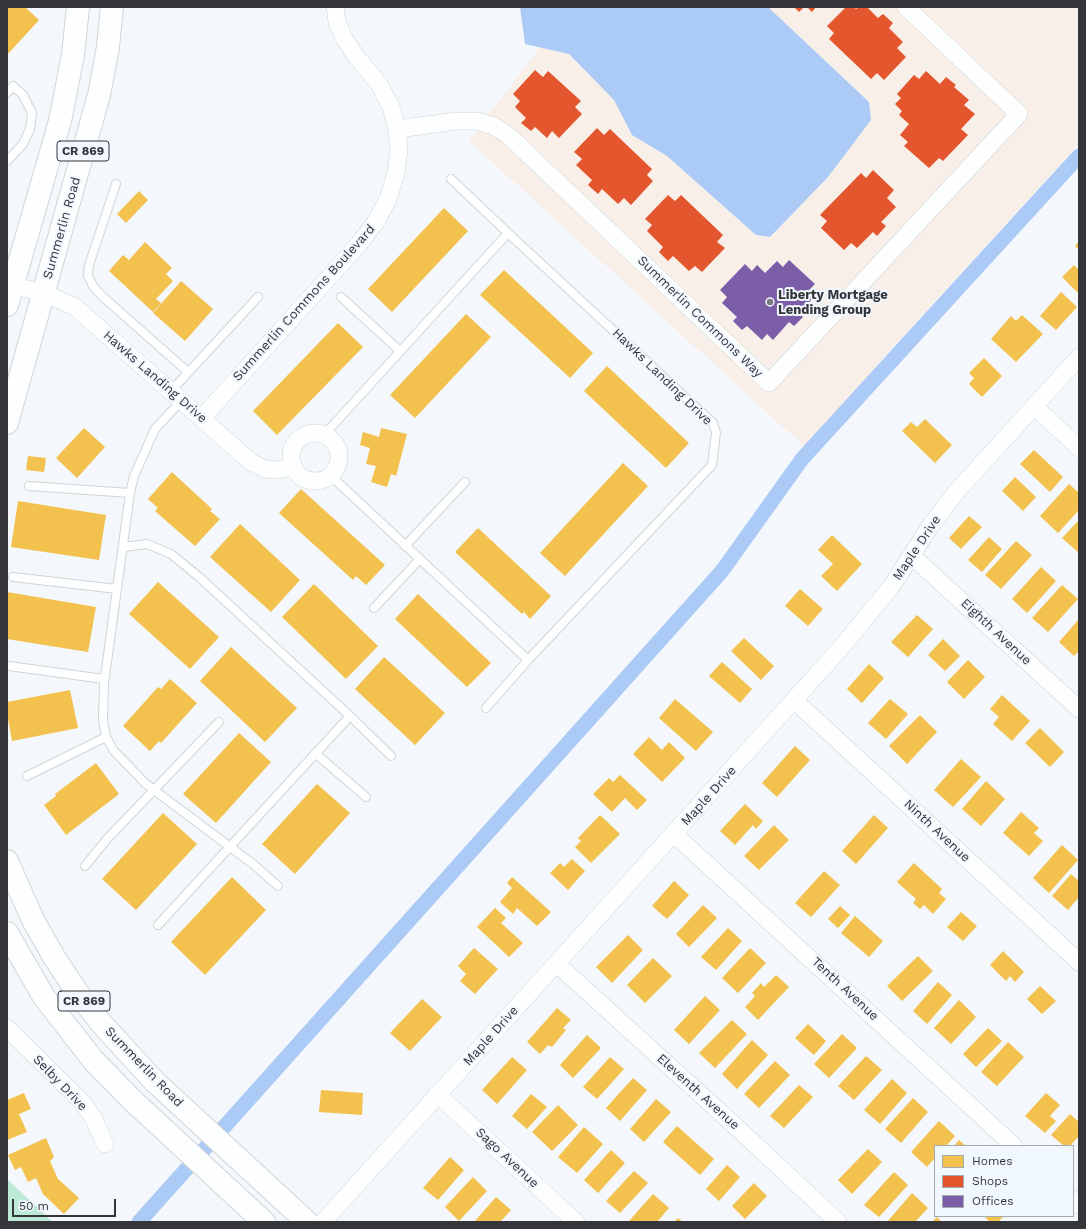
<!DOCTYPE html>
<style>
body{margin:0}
#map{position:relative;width:1086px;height:1229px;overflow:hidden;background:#f4f7fb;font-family:"Work Sans",sans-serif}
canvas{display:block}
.frame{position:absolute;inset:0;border:8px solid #34363a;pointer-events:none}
.legend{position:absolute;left:934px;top:1145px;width:140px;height:72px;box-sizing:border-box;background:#f1f7fe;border:1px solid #a5aab0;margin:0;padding:5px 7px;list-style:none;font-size:12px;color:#34363a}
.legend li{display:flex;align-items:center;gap:8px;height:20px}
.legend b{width:20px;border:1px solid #a5aab0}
.scale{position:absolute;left:12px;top:1199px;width:104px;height:18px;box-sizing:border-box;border:2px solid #34363a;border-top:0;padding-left:5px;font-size:12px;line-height:14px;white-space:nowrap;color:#34363a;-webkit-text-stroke:3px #f1f7fe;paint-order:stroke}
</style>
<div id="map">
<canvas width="1086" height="1229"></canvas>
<div class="frame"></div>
<ul class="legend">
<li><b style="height:11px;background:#f2c14e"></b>Homes</li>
<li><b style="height:11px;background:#e4572e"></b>Shops</li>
<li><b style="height:11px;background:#7b5ea7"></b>Offices</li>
</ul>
<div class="scale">50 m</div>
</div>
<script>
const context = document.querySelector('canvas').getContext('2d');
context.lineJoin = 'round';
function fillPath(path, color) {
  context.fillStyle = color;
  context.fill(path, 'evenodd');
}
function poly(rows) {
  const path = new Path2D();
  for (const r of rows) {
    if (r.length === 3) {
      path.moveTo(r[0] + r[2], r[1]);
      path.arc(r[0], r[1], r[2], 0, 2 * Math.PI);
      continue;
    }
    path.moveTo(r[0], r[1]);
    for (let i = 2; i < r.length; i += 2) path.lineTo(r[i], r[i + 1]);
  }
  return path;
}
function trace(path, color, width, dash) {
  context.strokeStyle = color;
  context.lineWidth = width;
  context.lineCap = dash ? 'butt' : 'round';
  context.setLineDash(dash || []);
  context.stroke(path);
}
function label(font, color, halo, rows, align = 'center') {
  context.font = font + ' "Work Sans",sans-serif';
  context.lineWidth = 4;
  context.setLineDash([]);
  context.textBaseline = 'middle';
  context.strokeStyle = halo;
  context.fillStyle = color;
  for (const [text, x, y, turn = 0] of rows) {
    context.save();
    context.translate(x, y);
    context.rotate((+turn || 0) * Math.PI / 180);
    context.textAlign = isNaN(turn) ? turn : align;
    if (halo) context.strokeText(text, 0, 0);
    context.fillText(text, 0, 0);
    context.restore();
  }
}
const commercial = poly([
 [768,7,1079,7,1079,144,884,357,807,449,469,141,540,47,568,54,615,100,632,135,667,156,756,235,770,237,828,177,871,120,869,102]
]);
const green = poly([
 [7,1179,53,1222,7,1222]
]);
const water = poly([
 [520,7,768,7,869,102,871,120,828,177,770,237,756,235,667,156,632,135,614,100,569,54,525,44]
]);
const homes = poly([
 [7,7,25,7,39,20,7,55],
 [139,191,148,200,126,223,117,214],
 [444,208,468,231,392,312,368,289],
 [1079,241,1079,250,1075,246],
 [145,242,172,268,166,274,173,281,156,299,161,303,153,312,109,271,123,255,129,260],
 [1074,265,1079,270,1079,294,1062,277],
 [504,270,593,353,570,378,480,295],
 [181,281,213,309,185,341,153,313],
 [1061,292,1077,307,1056,330,1040,316],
 [466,314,491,337,415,418,390,395],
 [1022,315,1043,334,1016,362,991,339,1011,316,1016,321],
 [338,323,363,347,277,435,253,411],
 [984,358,1002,376,982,397,969,384,974,378,969,373],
 [607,366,689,443,666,468,584,391],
 [925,419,952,445,935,463,902,431,911,422,917,427],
 [84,428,105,447,77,478,56,458],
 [381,428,407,434,396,476,391,474,387,487,371,482,376,466,366,464,370,448,360,445,363,432,379,437],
 [1034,450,1063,477,1050,492,1020,464],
 [28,456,46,458,44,472,26,470],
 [623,463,648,486,565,576,540,553],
 [172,472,212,509,210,511,220,519,195,546,155,511,158,508,148,499],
 [1015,477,1036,497,1023,511,1002,491],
 [1069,484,1079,493,1079,510,1058,533,1040,516],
 [301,489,385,565,366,585,356,576,353,580,279,513],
 [18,501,106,515,99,560,11,547],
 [969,516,982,527,961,549,949,538],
 [1079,520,1079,553,1062,538],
 [240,524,300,580,271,612,210,557],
 [478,528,551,596,530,619,524,612,522,614,455,552],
 [832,535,862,564,837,591,821,576,833,564,818,550],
 [989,537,1002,549,982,572,968,560],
 [1016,541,1032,555,1001,589,985,575],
 [1041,567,1056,581,1027,613,1012,599],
 [158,582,219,637,190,669,129,614],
 [314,584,378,646,346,679,282,617],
 [1062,585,1078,599,1048,632,1032,618],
 [800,589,823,609,808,626,785,606],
 [7,592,96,607,88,652,7,639],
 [418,594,491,663,467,687,395,619],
 [917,615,933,629,908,657,891,642],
 [1079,619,1079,651,1074,656,1059,642],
 [744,638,774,666,761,680,731,651],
 [943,639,960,656,945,671,928,655],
 [231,647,297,708,265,742,200,681],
 [384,657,445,713,415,745,355,689],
 [968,660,985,677,964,699,947,682],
 [722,662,752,689,740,703,709,676],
 [869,664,884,678,862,703,847,689],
 [170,679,197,703,161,743,159,741,150,751,123,726,158,687,161,689],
 [70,690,78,728,12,741,7,713,7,702],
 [1002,695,1030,721,1012,741,993,724,999,717,990,709],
 [675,699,713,732,696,751,659,718],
 [890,699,908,714,886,739,868,723],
 [920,715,937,732,907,764,889,746],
 [1040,728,1064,752,1050,767,1025,743],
 [239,733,271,762,216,823,183,794],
 [649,737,662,750,669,742,685,758,662,782,633,754],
 [795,746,810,760,777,797,762,783],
 [961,759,981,777,953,807,934,790],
 [96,763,119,794,66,835,44,805,56,796,55,794],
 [620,775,647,800,637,810,625,798,612,812,593,794,609,778,613,782],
 [986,781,1005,799,981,826,962,809],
 [317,784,350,813,295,874,262,844],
 [745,804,763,821,756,829,753,825,735,845,720,831],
 [1021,812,1039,828,1034,833,1043,841,1029,856,1003,833],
 [163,813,197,844,136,910,102,879],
 [600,815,620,834,591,863,575,847,581,841,578,838],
 [874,815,888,828,856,864,842,851],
 [774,825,789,840,759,870,744,856],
 [1062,845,1078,860,1049,893,1033,878],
 [572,859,585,871,568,890,550,873,560,863,564,867],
 [914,863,942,889,939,893,946,899,933,914,924,905,920,909,913,903,916,899,897,882],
 [824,871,840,885,811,917,795,903],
 [1071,874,1079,881,1079,897,1068,910,1052,896],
 [232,877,266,910,205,975,171,942],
 [512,877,551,912,537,926,517,908,513,914,500,902,512,888,507,883],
 [674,881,689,895,667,919,652,906],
 [703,905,717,918,689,947,676,934],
 [840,906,850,915,838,928,828,919],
 [495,908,506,918,501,923,523,943,509,957,477,927],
 [961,912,977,926,963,941,947,927],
 [855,916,883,941,869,957,841,933],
 [728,928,742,941,716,970,701,957],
 [628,935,643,950,612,983,596,967],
 [474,948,498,969,475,994,460,981,466,974,458,966],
 [750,948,766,963,738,993,722,978],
 [1003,951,1024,972,1015,982,1010,976,1006,981,990,965],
 [918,956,933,971,902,1001,887,986],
 [653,958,672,976,645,1003,627,985],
 [776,975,789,987,758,1020,745,1007,755,996,752,993,761,983,764,987],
 [938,982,952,995,927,1024,913,1011],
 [1040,986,1056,1001,1042,1014,1027,999],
 [705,996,720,1010,689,1044,674,1030],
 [422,999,442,1017,410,1051,390,1033],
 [959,1000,976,1017,951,1044,934,1028],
 [557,1008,571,1020,563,1028,566,1030,552,1047,548,1045,540,1054,527,1042],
 [732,1020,747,1034,715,1068,699,1053],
 [808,1024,826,1041,814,1055,795,1038],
 [988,1028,1002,1041,976,1067,963,1054],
 [842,1034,857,1048,829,1078,814,1064],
 [587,1035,601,1048,573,1078,560,1065],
 [752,1040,768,1055,737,1089,722,1074],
 [1008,1042,1024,1057,997,1086,981,1072],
 [866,1056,882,1070,854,1100,838,1086],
 [512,1057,527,1070,497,1104,482,1090],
 [610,1057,624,1069,597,1099,583,1087],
 [775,1061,790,1075,759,1108,744,1094],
 [633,1078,647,1090,620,1121,606,1108],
 [892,1079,907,1093,880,1124,864,1110],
 [799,1085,813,1097,784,1128,770,1116],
 [321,1090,363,1093,362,1115,319,1112],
 [24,1093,31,1109,19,1114,27,1132,7,1140,7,1100],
 [1046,1093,1060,1105,1050,1116,1056,1121,1045,1133,1025,1116],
 [531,1094,547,1107,527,1129,512,1116],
 [913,1098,928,1112,901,1143,885,1129],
 [656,1099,671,1112,644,1142,630,1129],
 [558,1105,578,1125,552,1151,532,1132],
 [1070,1114,1079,1122,1079,1136,1070,1146,1064,1146,1051,1135],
 [939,1121,955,1136,946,1146,935,1146,935,1158,927,1167,911,1152],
 [677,1126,714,1159,700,1175,663,1142],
 [584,1127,603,1144,577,1173,558,1157],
 [46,1138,54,1157,50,1161,58,1179,79,1198,64,1214,43,1194,36,1178,28,1182,21,1167,15,1170,8,1155],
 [959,1140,966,1146,954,1146],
 [868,1149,882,1162,852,1194,838,1180],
 [611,1150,625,1163,598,1193,584,1180],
 [450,1157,464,1170,438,1200,423,1188],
 [727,1165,740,1177,719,1201,706,1189],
 [634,1171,648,1183,620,1213,606,1201],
 [894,1172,908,1185,879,1217,864,1205],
 [473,1177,487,1191,459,1221,445,1207],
 [754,1183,767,1196,745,1219,732,1206],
 [912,1193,928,1208,915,1222,887,1222],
 [653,1194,669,1208,657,1222,628,1222],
 [496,1197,511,1210,500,1222,474,1222],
 [984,1216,1004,1216,998,1222,990,1222],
 [937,1217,942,1222,932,1222],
 [678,1218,683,1222,674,1222]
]);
const shops = poly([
 [794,7,804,7,799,12],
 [807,7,816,7,812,12],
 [846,7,854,7,856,9,859,7,867,7,878,18,883,14,893,23,889,28,903,42,897,48,906,57,884,80,877,73,871,79,829,39,834,33,827,26],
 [535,70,543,77,548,71,581,101,575,107,582,114,559,138,552,131,547,138,535,127,531,131,521,123,526,118,515,107,520,101,513,94],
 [926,71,940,84,946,77,956,85,954,87,969,100,964,105,975,114,961,129,968,135,943,161,939,158,929,168,904,146,908,142,900,135,909,124,899,115,902,111,895,104,901,98,897,94,914,75,919,79],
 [597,128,604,135,610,129,652,169,647,175,653,181,631,205,624,198,618,204,602,189,598,194,588,185,592,180,576,165,582,159,574,152],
 [873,170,894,190,887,198,896,207,881,222,886,226,877,236,873,232,857,248,851,243,844,250,821,228,827,221,820,215,861,173,866,178],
 [668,195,675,201,681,195,723,235,717,242,725,248,702,272,695,266,689,271,673,256,668,261,659,252,663,247,647,231,652,225,645,219]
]);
const offices = poly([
 [789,260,815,284,808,291,814,297,799,313,803,317,794,326,789,322,773,340,767,334,762,340,747,326,742,330,733,321,737,317,722,303,727,297,720,290,745,264,752,271,757,265,765,273,777,261,783,267]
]);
const canal = poly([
 [139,1222,722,571,802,459,1079,156]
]);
const lane = poly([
 [7,93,13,86,23,95,32,113,30,129,23,144,7,161],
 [451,179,508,233],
 [116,184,89,265,88,276,93,286,102,296,188,372],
 [341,297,400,351],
 [171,391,258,297],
 [182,400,155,429,134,476,130,493,104,684,103,719,106,737,114,751,146,784,253,864,278,886],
 [324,435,508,233,713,423,716,433,712,465,528,660,330,475],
 [29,486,130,493],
 [405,546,465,482],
 [123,547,147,544,171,554,198,576,350,716,158,925],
 [13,577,117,589],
 [374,608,420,559],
 [9,666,104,679],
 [486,708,528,660],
 [350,716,391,756],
 [315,753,366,797],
 [27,776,106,737],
 [85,866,107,839,219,722]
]);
const street = poly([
 [397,129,457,121,477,121,494,126,509,136,769,383,1019,114,906,7],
 [13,286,44,293,75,307,251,462,265,469,277,470,294,467],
 [1034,406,1079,448],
 [202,418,359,244,377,220,388,199,396,174,399,150,397,129,391,107,379,84,355,55,344,38,337,22,335,7],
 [315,457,24],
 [912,556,1079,709],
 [795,701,1079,962],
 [674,834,1014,1146],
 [557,964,732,1123,838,1222],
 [7,1028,82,1102,94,1119,105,1144],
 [437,1094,576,1222],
 [1073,1200,1079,1205],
 [323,1222,839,650,891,587,931,525,957,491,1079,357]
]);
const primary = poly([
 [7,305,60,121,73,55,78,7],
 [7,423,99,95,108,47,112,7],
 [7,861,33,920,54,957,77,992,101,1023,154,1081,307,1222],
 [7,933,44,997,93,1060,132,1100,264,1222]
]);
const markers = [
 [770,302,4,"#777a7e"]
];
const shields = [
 [83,151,52],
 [84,1001,52]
];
const shieldNames = [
 ["CR 869",83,151],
 ["CR 869",84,1001]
];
const streetNames = [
 ["Summerlin Road",62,228,-74],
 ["Summerlin Commons Boulevard",304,303,-48],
 ["Summerlin Commons Way",700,317,44],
 ["Hawks Landing Drive",155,377,41],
 ["Hawks Landing Drive",662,377,44],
 ["Maple Drive",917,548,-56],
 ["Eighth Avenue",996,632,43],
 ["Maple Drive",709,796,-48],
 ["Ninth Avenue",937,831,43],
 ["Tenth Avenue",845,989,43],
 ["Maple Drive",491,1036,-48],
 ["Summerlin Road",144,1067,46],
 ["Selby Drive",60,1083,46],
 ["Eleventh Avenue",698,1092,42],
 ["Sago Avenue",507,1158,43]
];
const poiNames = [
 ["Liberty Mortgage",778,295],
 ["Lending Group",778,310]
];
fillPath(commercial, '#f9efe9');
fillPath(green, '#bcead6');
fillPath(water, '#abcaf6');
fillPath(homes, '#f2c14e');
fillPath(shops, '#e4572e');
fillPath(offices, '#7b5ea7');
trace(canal, '#abcaf6', 15);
trace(lane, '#d1d4d7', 10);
trace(street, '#d1d4d7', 18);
trace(primary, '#d1d4d7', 24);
trace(lane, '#fdfefe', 8);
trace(street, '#fdfefe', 17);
trace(primary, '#fdfefe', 22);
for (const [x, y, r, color] of markers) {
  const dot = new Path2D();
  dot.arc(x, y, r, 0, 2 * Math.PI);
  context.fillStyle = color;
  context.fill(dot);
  trace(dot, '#f1f7fe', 1.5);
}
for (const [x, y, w] of shields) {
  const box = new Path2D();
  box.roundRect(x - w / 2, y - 10, w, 20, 3);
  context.fillStyle = '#f1f7fe';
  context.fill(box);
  trace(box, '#34363a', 1);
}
label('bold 12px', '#34363a', null, shieldNames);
label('13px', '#34363a', '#f1f7fe', streetNames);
label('bold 13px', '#34363a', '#f1f7fe', poiNames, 'left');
</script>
